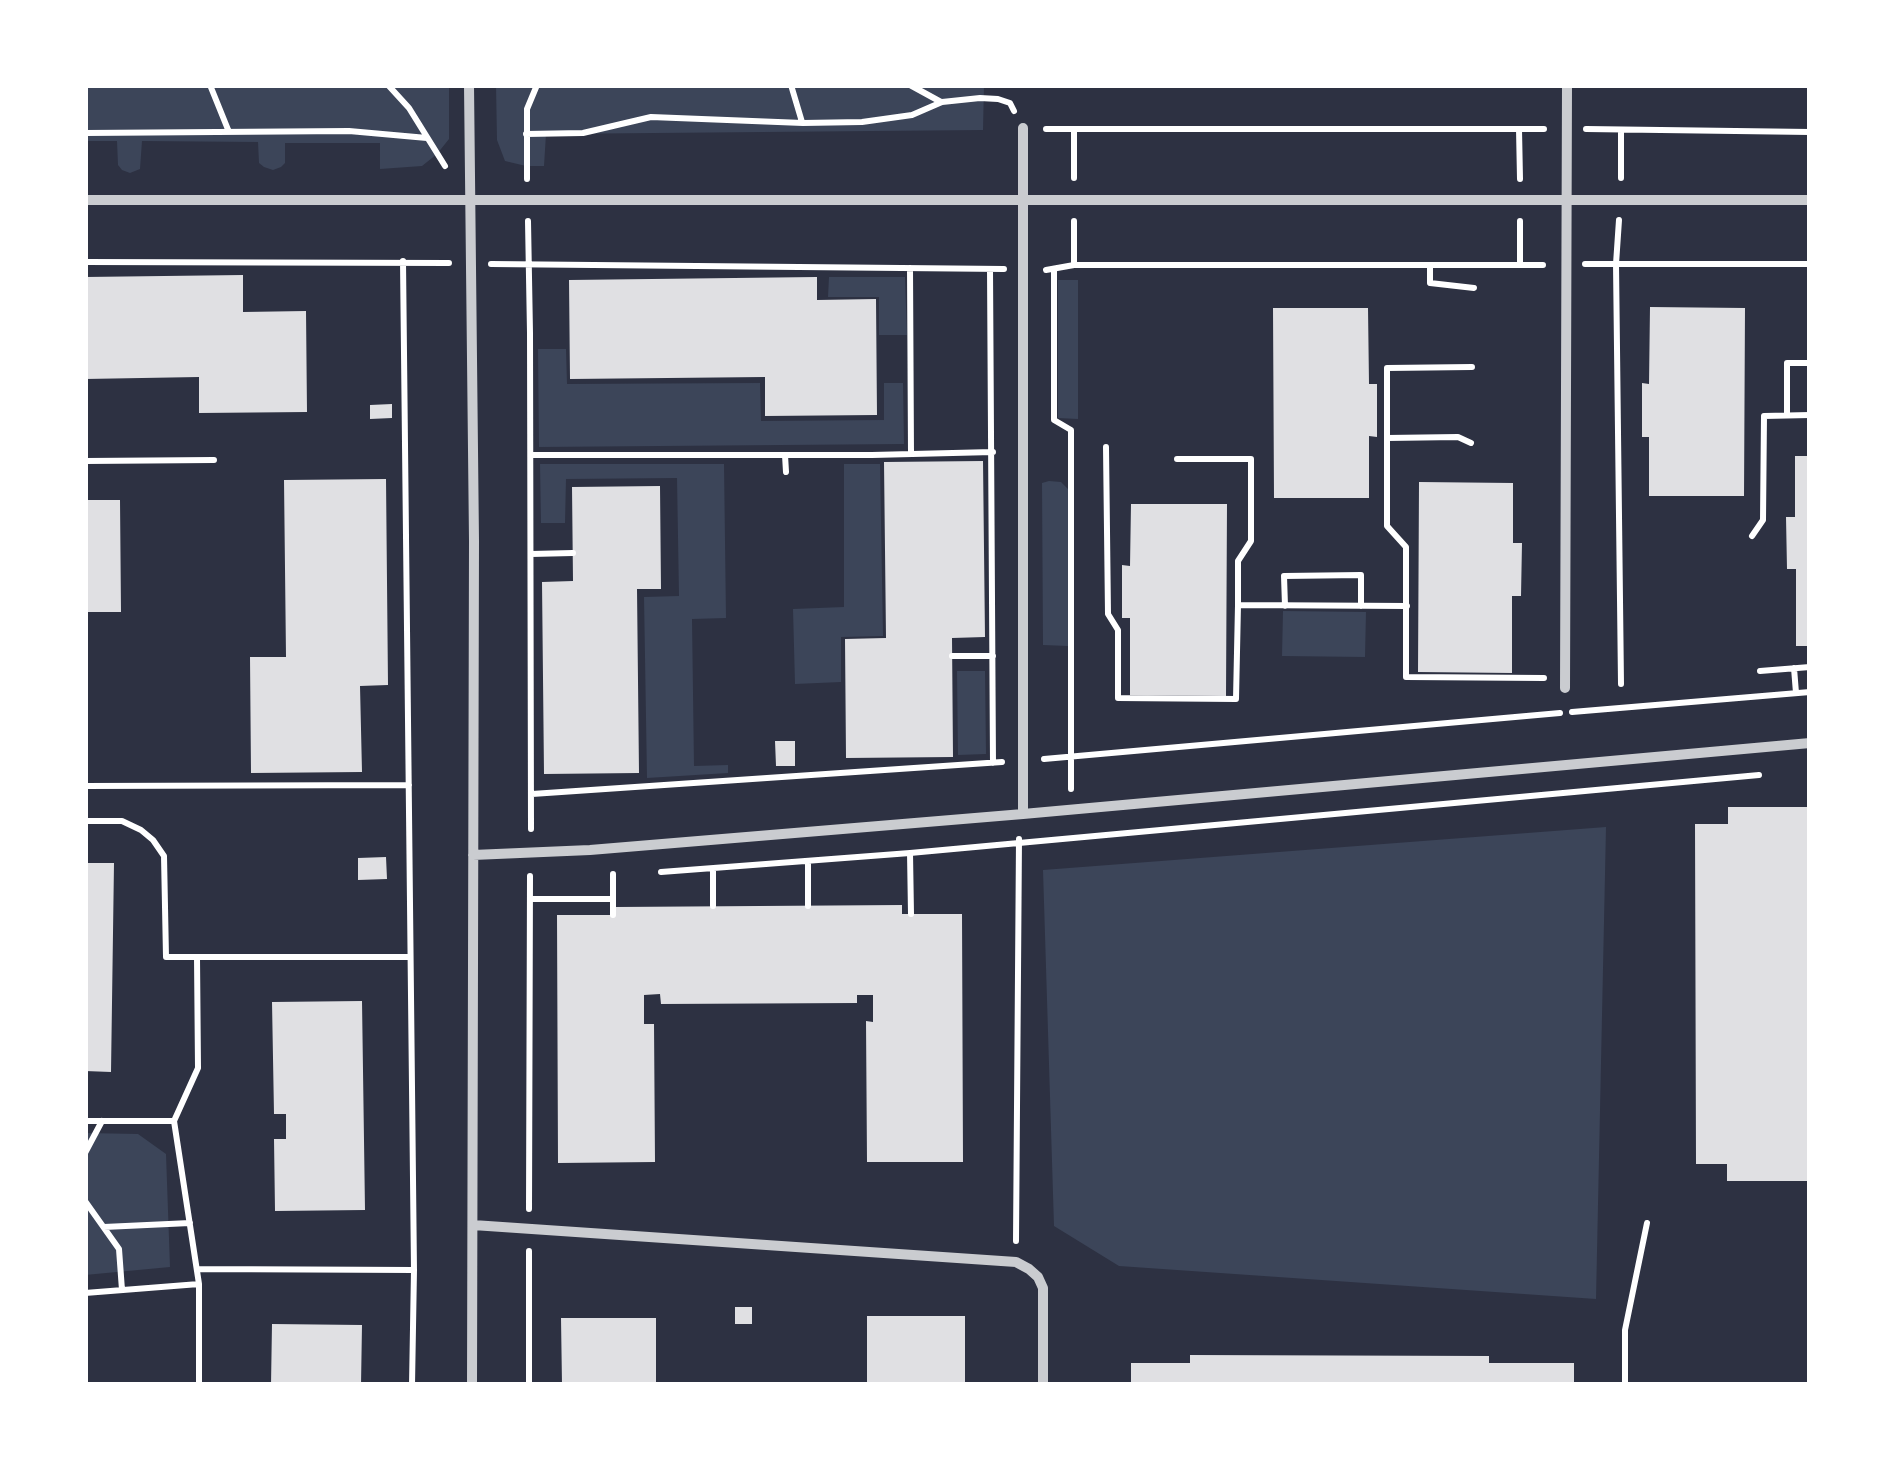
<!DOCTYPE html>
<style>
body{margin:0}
#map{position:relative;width:1895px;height:1470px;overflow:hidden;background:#2d3142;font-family:Mulish,sans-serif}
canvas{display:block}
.frame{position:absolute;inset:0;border:88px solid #fff;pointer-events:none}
</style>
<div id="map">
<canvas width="1895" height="1470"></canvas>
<div class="frame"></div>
</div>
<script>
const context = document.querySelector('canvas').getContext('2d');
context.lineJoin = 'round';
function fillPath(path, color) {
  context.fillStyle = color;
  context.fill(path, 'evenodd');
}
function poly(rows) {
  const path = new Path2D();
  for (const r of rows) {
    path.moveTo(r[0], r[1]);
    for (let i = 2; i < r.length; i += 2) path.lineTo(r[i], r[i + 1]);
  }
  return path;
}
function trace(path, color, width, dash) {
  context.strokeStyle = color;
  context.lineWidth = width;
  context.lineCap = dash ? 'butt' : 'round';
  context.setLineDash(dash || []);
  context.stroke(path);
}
const green = poly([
 [85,85,449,85,449,139,437,154,422,166,380,169,380,143,285,143,285,163,281,167,273,170,264,167,259,163,258,142,142,141,140,169,130,173,122,170,118,165,117,141,85,141],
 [496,85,984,85,983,130,546,134,544,166,526,166,505,161,497,140],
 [829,277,905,277,907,335,879,335,879,297,828,297],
 [1058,280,1078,280,1078,419,1058,418],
 [538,349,566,349,567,384,760,383,761,421,884,420,884,383,903,383,904,444,539,447],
 [540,464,724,464,726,618,692,619,694,766,728,765,728,773,647,778,644,597,679,596,677,478,566,479,565,523,541,523],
 [844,464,880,464,883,636,841,637,841,682,795,684,793,609,844,607],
 [1049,481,1061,482,1068,489,1068,646,1043,645,1042,483],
 [1283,611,1366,612,1365,657,1282,656],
 [957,671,985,671,986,754,958,755],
 [1606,827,1596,1299,1119,1266,1054,1226,1043,870],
 [85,1133,138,1134,166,1154,170,1267,85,1275]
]);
const building = poly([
 [243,275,243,312,306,311,307,412,199,413,199,377,85,379,85,277],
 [817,277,817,300,876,299,877,415,765,416,765,377,570,379,569,280],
 [1650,307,1745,308,1744,496,1649,496,1649,437,1642,437,1642,383,1649,384],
 [1273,308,1368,308,1369,384,1377,384,1377,437,1369,436,1369,498,1274,498],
 [392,404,392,418,370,419,370,405],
 [1795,456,1810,456,1810,646,1796,646,1796,569,1787,569,1786,517,1795,517],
 [983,461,985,637,952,638,953,757,846,758,845,639,886,638,884,462],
 [386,479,388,685,360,686,362,772,251,773,250,657,286,657,284,480],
 [1419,482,1513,483,1513,543,1522,543,1521,596,1512,596,1512,673,1418,672],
 [660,486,661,589,637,589,639,773,544,774,542,582,573,581,572,487],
 [85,500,120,500,121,612,85,612],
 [1131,504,1227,504,1226,696,1130,695,1130,618,1122,618,1122,565,1130,566],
 [775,741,795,741,795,766,776,766],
 [1728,807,1810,807,1810,1181,1727,1181,1727,1164,1696,1164,1695,824,1728,824],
 [386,857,387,879,358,880,358,858],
 [85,863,114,863,111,1072,85,1071],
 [902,905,902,914,962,914,963,1162,867,1162,866,1021,873,1022,873,995,857,995,857,1003,661,1004,660,994,644,995,644,1024,654,1024,655,1162,558,1163,557,915,616,915,616,907],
 [362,1001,365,1210,275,1211,274,1139,286,1139,286,1114,274,1114,272,1002],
 [735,1307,752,1307,752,1324,735,1324],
 [867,1316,965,1316,965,1385,867,1385],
 [561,1318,656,1318,656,1385,562,1385],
 [272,1324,362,1325,361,1385,271,1385],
 [1190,1355,1489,1356,1489,1363,1574,1363,1574,1385,1131,1385,1131,1363,1190,1363]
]);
const path = poly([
 [210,85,229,132],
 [388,85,409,108,445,166],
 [791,85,802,122],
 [910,85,941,102],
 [1046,129,1544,129],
 [1519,129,1520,179],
 [1586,129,1810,132],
 [1621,130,1621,178],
 [85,133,349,131,427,138],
 [526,134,583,133,651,117,803,123,862,122,912,115,942,102,980,98,998,99,1010,103,1014,111],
 [1074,178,1074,129],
 [527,179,527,109,537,85],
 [1619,220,1616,264,1621,684],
 [528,221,530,333,531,829],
 [1520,221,1520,265],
 [403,261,414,1270,412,1385],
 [85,262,449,263],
 [491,264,1004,269],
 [1585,264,1810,264],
 [1074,265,1074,221],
 [1430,265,1430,283,1474,288],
 [910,268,911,454],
 [990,269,993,763],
 [1046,270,1074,265,1543,265],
 [1054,270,1054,420,1071,430,1071,789],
 [1787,415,1787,363,1810,363],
 [1387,438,1387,368,1472,367],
 [1471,443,1458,437,1387,438,1387,526,1406,547,1406,677,1544,678],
 [1106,447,1108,614,1118,630,1118,698,1236,699,1238,605],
 [531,455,872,455,993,452],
 [785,455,786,472],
 [1177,459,1251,459,1251,541,1238,561,1238,605,1407,606],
 [85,461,214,460],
 [1752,536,1763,520,1764,416,1810,415],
 [531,554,573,553],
 [1285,606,1284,576,1361,575,1361,606],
 [952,656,993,656],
 [1794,668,1796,693],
 [1760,671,1810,667],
 [1572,712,1810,692],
 [1044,759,1560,713],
 [85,786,409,785],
 [532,794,1002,762],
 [85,821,122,821,141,830,153,840,164,856,166,957,410,957],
 [910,853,911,914],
 [661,872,910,853,1759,775],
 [530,899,613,899],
 [713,906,713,869],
 [808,906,808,861],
 [613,915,613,874],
 [197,957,198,1068,174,1121,199,1284,199,1385],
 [85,1121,174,1121],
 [85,1153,102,1121],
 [85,1201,119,1249,122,1290],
 [529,1209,530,876],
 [104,1227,190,1223],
 [1016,1241,1019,839],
 [197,1269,414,1270],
 [85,1293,199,1284],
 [529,1385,529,1251],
 [1625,1385,1625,1330,1647,1223]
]);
const minor = poly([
 [469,85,474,541,472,1385],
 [1023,128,1023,814],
 [85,200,1810,200],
 [1565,688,1567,85],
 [473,855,590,850,1023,814,1810,743],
 [473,1225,1016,1262,1029,1269,1038,1277,1043,1288,1043,1385]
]);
fillPath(green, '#3c4559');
fillPath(building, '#e0e0e3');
trace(path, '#fff', 6);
trace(minor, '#caccd0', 10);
</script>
